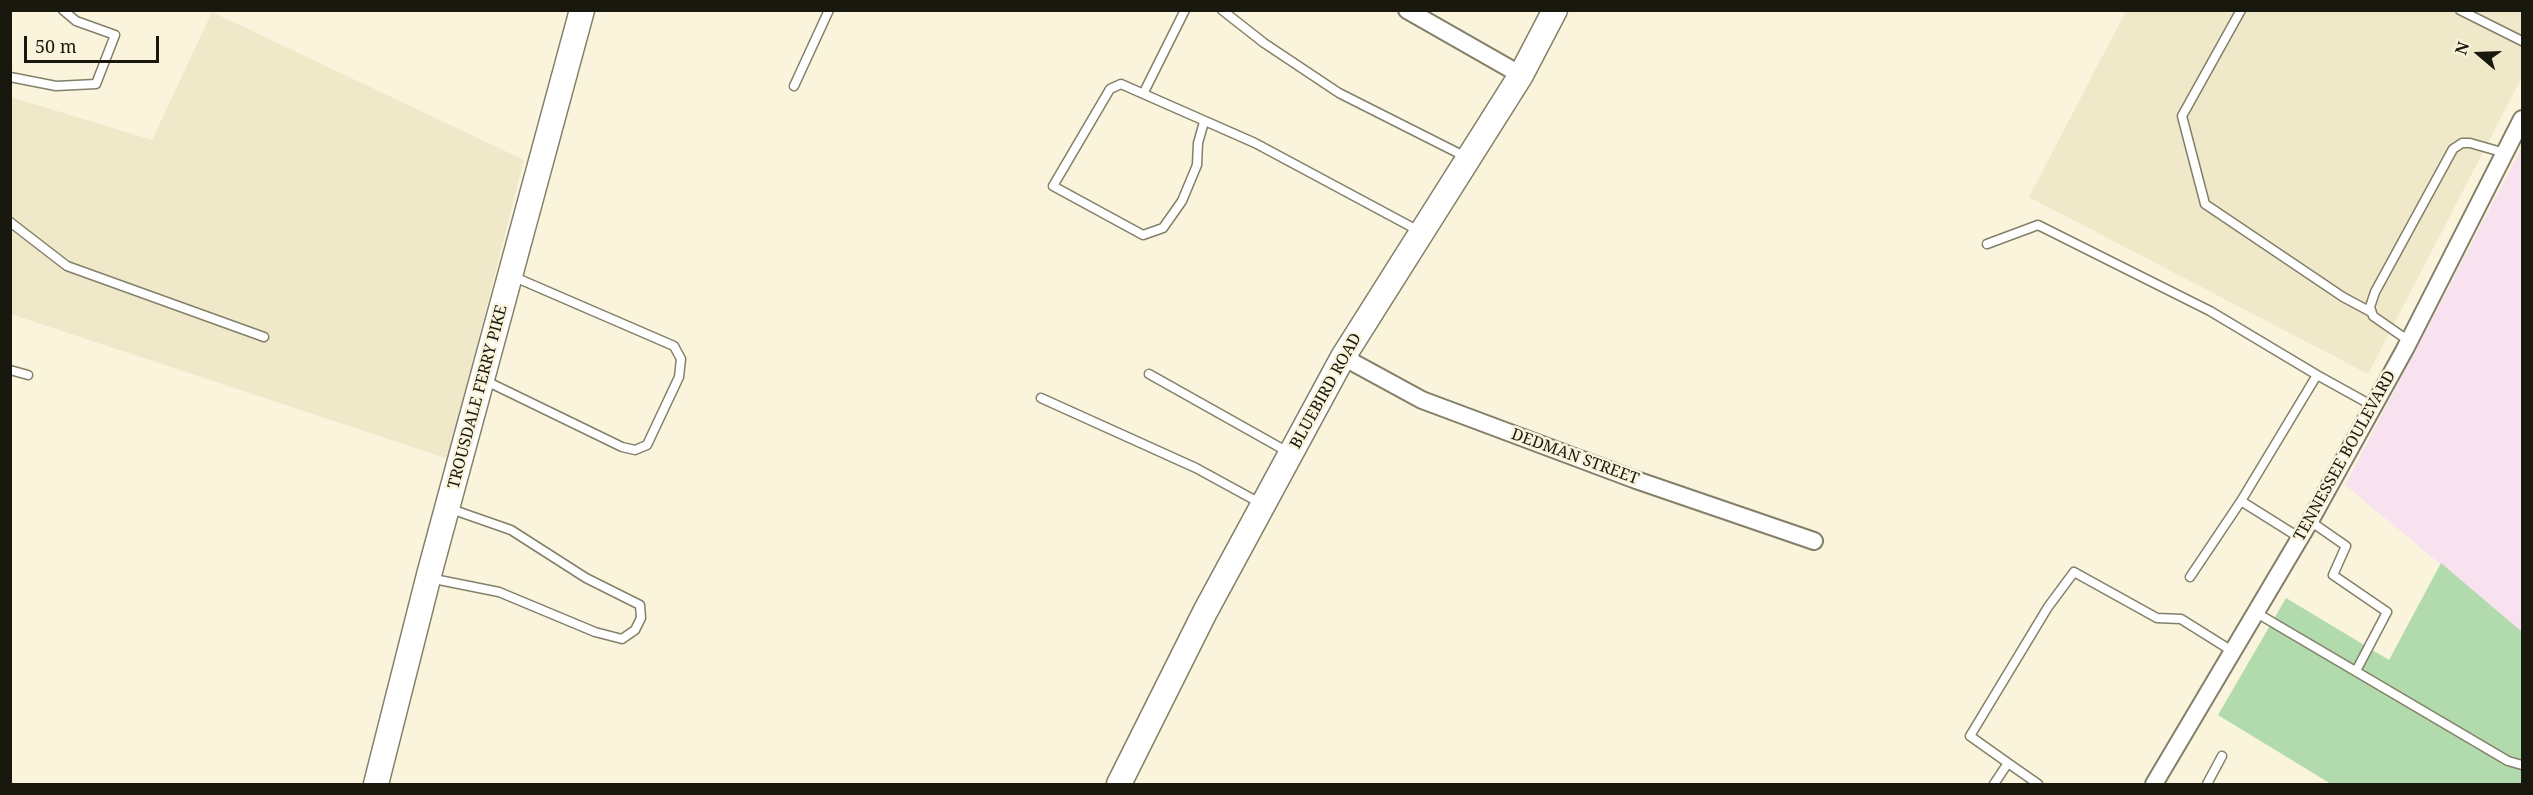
<!DOCTYPE html>
<style>
body{margin:0}
#map{position:relative;width:2533px;height:795px;overflow:hidden;background:#f9f4db;font-family:"Noto Serif",serif}
canvas{display:block}
.frame{position:absolute;inset:0;border:12px solid #19180f;pointer-events:none}
.north{position:absolute;left:2449px;top:24px;width:60px;height:60px;-webkit-text-stroke:4px #f9f4db;paint-order:stroke;rotate:289deg;font-size:16px;font-weight:700;line-height:24px;text-align:center;color:#19180f}
.north::after{content:'';display:block;margin:auto;width:21px;height:27px;background:#19180f;clip-path:polygon(50% 0,100% 100%,50% 72%,0 100%)}
.scale{position:absolute;left:24px;top:36px;width:135px;height:27px;box-sizing:border-box;border:3px solid #19180f;border-top:0;padding-left:8px;font-size:18px;line-height:21px;white-space:nowrap;color:#19180f;-webkit-text-stroke:4px #f9f4db;paint-order:stroke}
</style>
<div id="map">
<canvas width="2533" height="795"></canvas>
<div class="frame"></div>
<div class="north">N</div>
<div class="scale">50 m</div>
</div>
<script>
const context = document.querySelector('canvas').getContext('2d');
context.lineJoin = 'round';
function fillPath(path, color) {
  context.fillStyle = color;
  context.fill(path, 'evenodd');
}
function poly(rows) {
  const path = new Path2D();
  for (const r of rows) {
    path.moveTo(r[0], r[1]);
    for (let i = 2; i < r.length; i += 2) path.lineTo(r[i], r[i + 1]);
  }
  return path;
}
function trace(path, color, width, dash) {
  context.strokeStyle = color;
  context.lineWidth = width;
  context.lineCap = dash ? 'butt' : 'round';
  context.setLineDash(dash || []);
  context.stroke(path);
}
function label(font, color, halo, rows, align = 'center') {
  context.font = font + ' "Noto Serif",serif';
  context.lineWidth = 5;
  context.setLineDash([]);
  context.textBaseline = 'middle';
  context.strokeStyle = halo;
  context.fillStyle = color;
  for (const [text, x, y, turn = 0] of rows) {
    context.save();
    context.translate(x, y);
    context.rotate((+turn || 0) * Math.PI / 180);
    context.textAlign = isNaN(turn) ? turn : align;
    if (halo) context.strokeText(text, 0, 0);
    context.fillText(text, 0, 0);
    context.restore();
  }
}
const commercial = poly([
 [2522,147,2522,632,2345,485]
]);
const built = poly([
 [2126,11,2522,11,2522,77,2368,374,2029,197],
 [212,12,524,160,448,459,11,314,11,97,152,140]
]);
const green = poly([
 [2441,563,2522,632,2522,784,2331,784,2218,715,2286,598,2389,660]
]);
const lane = poly([
 [1222,10,1264,43,1339,93,1468,158],
 [2241,10,2182,116,2205,204,2343,297,2371,312],
 [2460,10,2522,41],
 [10,77,56,86,96,84,115,35,76,21,63,10],
 [794,86,829,10],
 [1144,92,1185,10],
 [1204,122,1198,143,1197,165,1182,201,1163,228,1143,235,1053,186,1110,89,1121,84,1255,143,1421,232],
 [10,222,67,266,264,337],
 [1987,244,2038,225,2210,311,2317,375],
 [2409,341,2373,316,2370,307,2375,292,2453,149,2462,143,2470,143,2505,153],
 [10,370,28,375],
 [1149,374,1288,452],
 [484,380,622,447,635,450,647,445,679,377,681,359,674,346,512,276],
 [1041,398,1196,468,1260,503],
 [2310,521,2346,546,2333,575,2387,612,2356,671],
 [2300,538,2241,501,2317,375,2373,406],
 [2190,577,2241,501],
 [429,578,499,592,595,632,622,639,635,630,641,618,640,605,586,578,511,530,448,508],
 [2255,612,2508,761,2522,765],
 [2008,763,2038,784],
 [1994,784,2008,763,1970,736,2048,607,2074,572,2157,618,2181,619,2232,651],
 [2207,784,2222,756]
]);
const street = poly([
 [1407,10,1521,75],
 [1343,357,1422,400,1636,480,1814,541],
 [2154,784,2310,521,2405,349,2522,119]
]);
const secondary = poly([
 [376,784,430,571,582,10],
 [1119,784,1205,612,1343,357,1521,75,1555,10]
]);
const streetNames = [
 ["BLUEBIRD ROAD",1326,391,-61],
 ["TROUSDALE FERRY PIKE",478,397,-75],
 ["TENNESSEE BOULEVARD",2345,456,-61],
 ["DEDMAN STREET",1575,457,20]
];
fillPath(commercial, '#f8e2f0');
fillPath(built, '#efe9c9');
fillPath(green, '#b1dbac');
trace(lane, '#837f68', 11);
trace(street, '#837f68', 20);
trace(secondary, '#837f68', 27);
trace(lane, '#fff', 8);
trace(street, '#fff', 16);
trace(secondary, '#fff', 24);
label('16px', '#19180f', '#f9f4db', streetNames);
</script>
